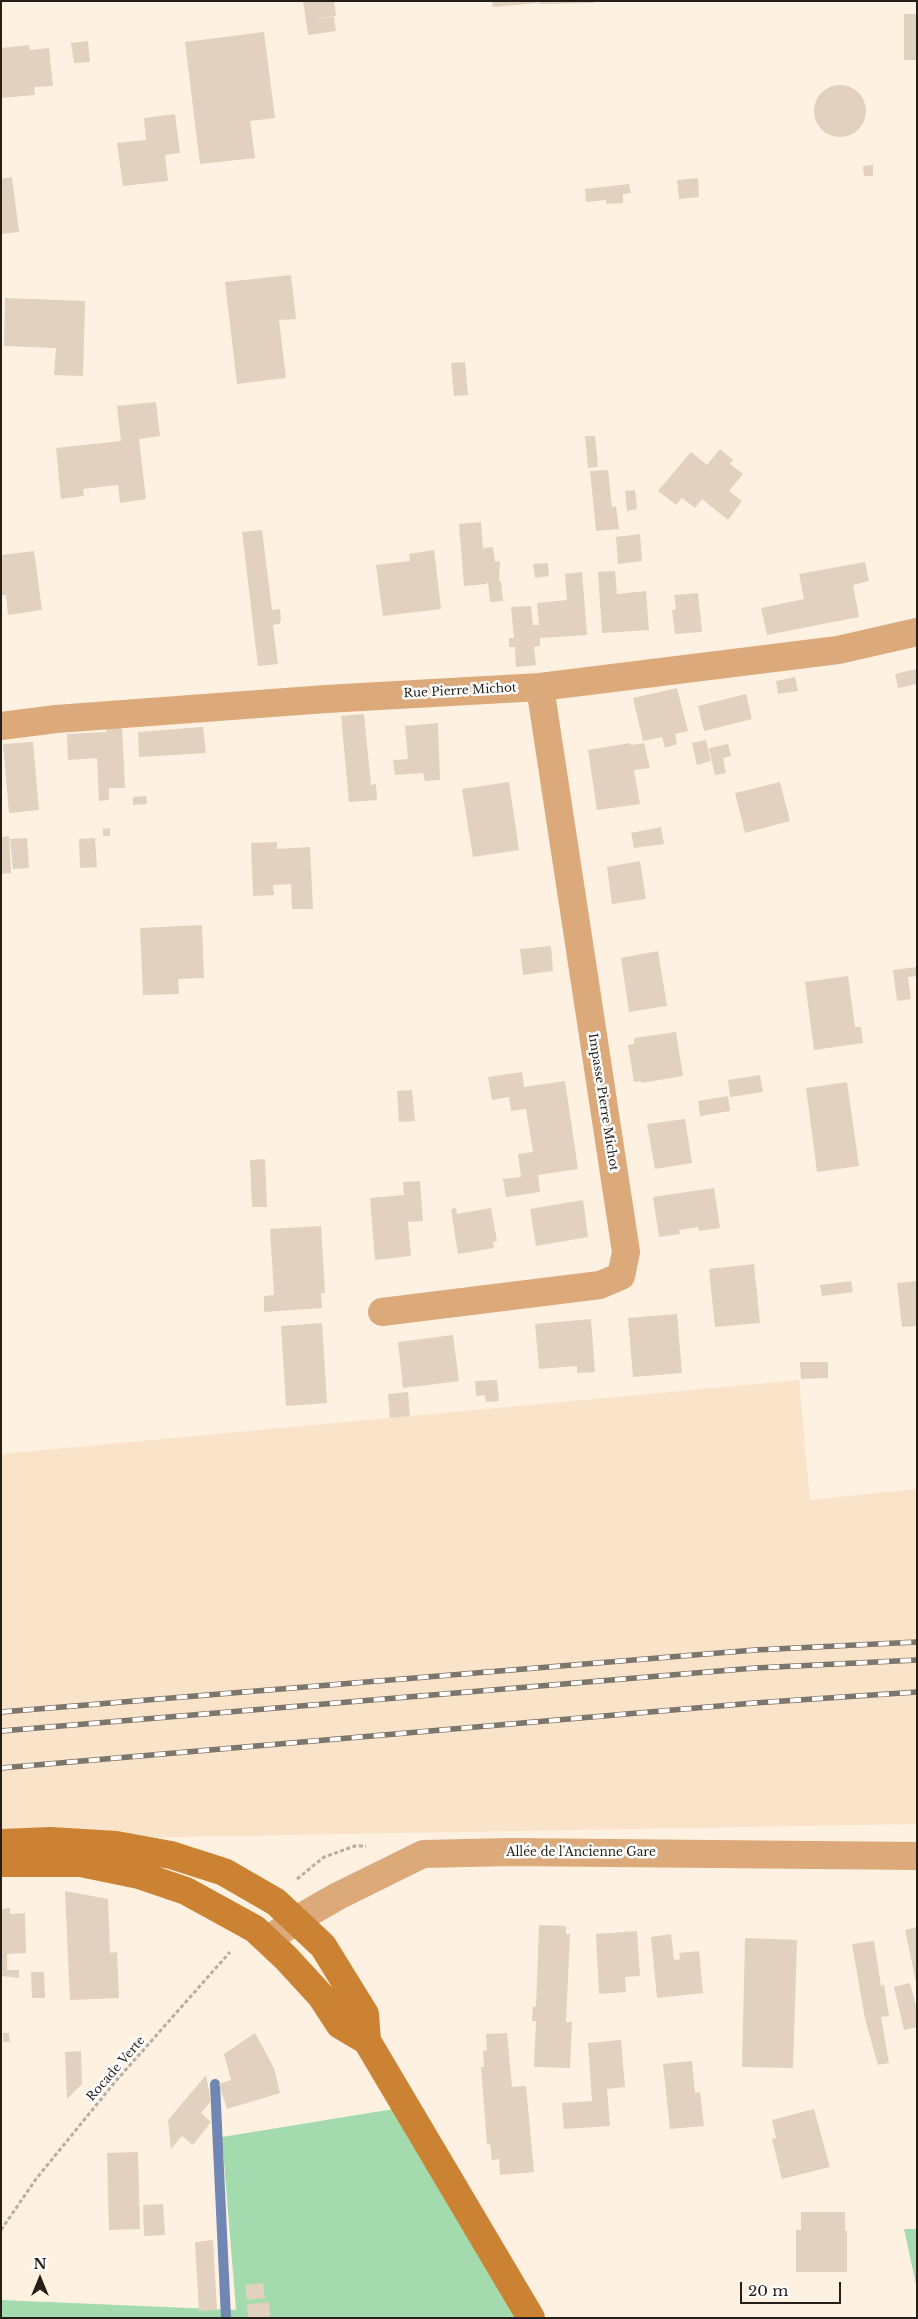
<!DOCTYPE html>
<meta charset="utf-8">
<style>
body{margin:0}
#map{position:relative;width:918px;height:2319px;overflow:hidden;background:#fff1e1;font-family:"Libre Baskerville",serif}
canvas{display:block}
.frame{position:absolute;inset:0;border:2px solid #251f18;pointer-events:none}
.north{position:absolute;left:15px;top:2254px;width:50px;height:50px;-webkit-text-stroke:4px #fff;paint-order:stroke;rotate:0deg;font-size:14px;font-weight:700;line-height:20px;text-align:center;color:#251f18}
.north::after{content:'';display:block;margin:auto;width:18px;height:22px;background:#251f18;clip-path:polygon(50% 0,100% 100%,50% 72%,0 100%)}
.scale{position:absolute;left:740px;top:2282px;width:101px;height:22px;box-sizing:border-box;border:2px solid #251f18;border-top:0;padding-left:6px;font-size:15px;line-height:18px;white-space:nowrap;color:#251f18;-webkit-text-stroke:4px #fff;paint-order:stroke}
</style>
<div id="map">
<canvas width="918" height="2319"></canvas>
<div class="frame"></div>
<div class="north">N</div>
<div class="scale">20 m</div>
</div>
<script>
const context = document.querySelector('canvas').getContext('2d');
context.lineJoin = 'round';
function fillPath(path, color) {
  context.fillStyle = color;
  context.fill(path, 'evenodd');
}
function poly(rows) {
  const path = new Path2D();
  for (const r of rows) {
    if (r.length === 3) {
      path.moveTo(r[0] + r[2], r[1]);
      path.arc(r[0], r[1], r[2], 0, 2 * Math.PI);
      continue;
    }
    path.moveTo(r[0], r[1]);
    for (let i = 2; i < r.length; i += 2) path.lineTo(r[i], r[i + 1]);
  }
  return path;
}
function trace(path, color, width, dash) {
  context.strokeStyle = color;
  context.lineWidth = width;
  context.lineCap = dash ? 'butt' : 'round';
  context.setLineDash(dash || []);
  context.stroke(path);
}
function label(font, color, halo, rows, align = 'center') {
  context.font = font + ' "Libre Baskerville",serif';
  context.lineWidth = 5;
  context.setLineDash([]);
  context.textBaseline = 'middle';
  context.strokeStyle = halo;
  context.fillStyle = color;
  for (const [text, x, y, turn = 0] of rows) {
    context.save();
    context.translate(x, y);
    context.rotate((+turn || 0) * Math.PI / 180);
    context.textAlign = isNaN(turn) ? turn : align;
    if (halo) context.strokeText(text, 0, 0);
    context.fillText(text, 0, 0);
    context.restore();
  }
}
const built = poly([
 [799,1380,810,1500,917,1489,917,1824,1,1840,1,1454]
]);
const green = poly([
 [406,2107,531,2318,1,2318,1,2300,236,2310,222,2137],
 [904,2229,917,2229,917,2289]
]);
const stream = poly([
 [215,2084,226,2318]
]);
const building = poly([
 [303,1,334,1,336,16,314,19,334,17,336,31,308,35],
 [492,1,538,1,538,3,493,7],
 [539,1,594,1,594,3,539,4],
 [904,14,917,14,917,60,904,60],
 [264,32,275,118,250,121,255,158,200,164,185,42],
 [88,41,90,62,74,63,71,43],
 [29,45,30,50,49,48,53,86,34,87,35,95,1,98,1,48],
 [840,111,26],
 [175,114,180,153,165,155,168,181,123,186,117,143,146,140,144,118],
 [873,165,873,176,864,176,863,166],
 [12,177,19,232,1,234,1,179],
 [698,178,699,197,679,199,677,180],
 [629,184,631,193,623,194,623,203,606,204,606,200,586,202,585,189],
 [291,275,296,319,279,320,286,378,237,384,225,282],
 [5,298,85,301,83,376,54,375,56,348,4,346],
 [465,362,468,395,454,396,451,363],
 [156,402,160,436,139,439,146,499,120,503,118,485,83,489,84,496,61,499,56,448,121,441,117,406],
 [585,436,595,436,598,467,588,468],
 [720,449,733,460,730,464,743,474,729,491,742,501,728,520,702,499,695,508,682,498,676,505,658,491,691,452,707,465],
 [608,470,612,507,616,506,619,529,596,531,590,471],
 [635,490,637,509,627,511,625,491],
 [481,522,483,548,493,547,495,562,500,561,499,581,501,581,503,601,490,602,488,582,486,584,464,586,459,524],
 [262,530,272,610,280,609,281,620,279,624,273,625,278,664,258,666,242,532],
 [640,534,642,561,618,564,616,537],
 [434,550,441,609,383,616,376,565,410,561,409,554],
 [34,551,42,610,8,615,6,595,1,595,1,555],
 [865,562,869,581,853,585,859,617,767,635,761,608,804,599,799,574],
 [548,563,549,576,535,578,533,564],
 [615,571,617,594,646,591,649,630,602,633,598,572],
 [582,572,587,635,540,638,540,646,534,647,536,665,516,667,515,647,509,647,509,638,514,638,511,607,531,606,533,625,539,625,537,603,567,600,565,574],
 [698,593,702,632,675,634,672,610,676,609,674,595],
 [917,669,917,684,898,688,895,674],
 [795,677,798,691,778,694,776,681],
 [677,688,688,731,675,734,677,744,665,748,662,737,643,741,633,698],
 [746,694,752,719,704,731,698,706],
 [364,714,371,785,376,784,377,800,349,802,341,716],
 [438,723,440,780,425,781,423,773,395,775,393,760,408,759,405,726],
 [122,725,125,788,109,788,109,800,99,801,97,758,68,760,67,734,106,732,106,727],
 [203,727,206,753,139,757,138,732],
 [706,740,711,761,697,765,692,743],
 [33,742,39,810,9,813,3,744],
 [630,743,631,745,644,743,650,768,634,770,640,804,597,810,588,750],
 [728,744,731,756,723,758,726,773,715,775,709,748],
 [509,782,519,850,473,857,462,789],
 [780,782,790,821,745,833,735,793],
 [146,796,147,804,133,805,133,797],
 [661,827,664,844,634,848,631,833],
 [110,828,110,836,103,836,103,829],
 [9,836,11,873,1,874,1,837],
 [27,838,29,868,13,869,10,839],
 [95,838,97,867,80,868,79,839],
 [277,842,277,849,310,847,313,909,292,909,291,884,273,885,274,895,253,896,251,843],
 [640,861,646,899,612,904,607,867],
 [202,925,204,978,178,979,179,994,143,995,140,928],
 [551,946,553,971,523,975,520,949],
 [658,951,667,1006,629,1012,621,958],
 [917,967,917,976,908,977,911,999,897,1001,893,970],
 [848,976,855,1027,861,1027,863,1043,814,1050,805,982],
 [676,1032,683,1076,641,1083,641,1081,634,1082,628,1045,634,1044,634,1038],
 [522,1072,524,1087,565,1081,578,1169,538,1175,540,1192,506,1197,503,1179,521,1177,518,1154,533,1152,526,1109,511,1111,509,1097,492,1100,488,1077],
 [760,1075,763,1092,730,1097,728,1080],
 [847,1082,859,1166,817,1172,806,1088],
 [412,1090,415,1121,399,1122,397,1091],
 [728,1096,730,1111,700,1116,698,1101],
 [685,1119,692,1163,655,1169,647,1124],
 [265,1159,267,1207,252,1207,250,1160],
 [420,1181,423,1221,408,1222,411,1256,375,1260,370,1198,404,1195,403,1182],
 [714,1188,720,1228,699,1231,698,1227,679,1230,680,1234,659,1237,653,1197],
 [583,1200,588,1237,536,1246,530,1209],
 [456,1208,457,1214,491,1208,497,1241,493,1242,494,1248,458,1254,451,1209],
 [321,1226,325,1293,321,1293,322,1308,264,1312,264,1296,274,1295,270,1229],
 [754,1264,760,1323,715,1327,709,1269],
 [851,1281,853,1292,822,1296,820,1285],
 [917,1281,917,1326,902,1327,897,1283],
 [677,1314,682,1373,633,1377,628,1318],
 [591,1319,595,1372,577,1373,577,1366,539,1369,535,1324],
 [322,1323,327,1403,286,1406,281,1326],
 [453,1335,459,1381,403,1388,398,1342],
 [800,1362,828,1362,828,1378,801,1379],
 [497,1380,499,1401,486,1402,485,1395,476,1396,475,1381],
 [408,1392,410,1416,390,1418,388,1394],
 [65,1891,108,1899,110,1953,117,1952,119,1998,70,2000],
 [10,1908,10,1914,25,1913,26,1953,7,1954,7,1970,19,1970,19,1978,1,1976,1,1909],
 [539,1925,566,1926,566,1934,570,1934,566,2022,572,2022,570,2068,534,2067,536,2021,532,2021,533,2006,536,2007],
 [917,1927,917,1982,916,1982,905,1930],
 [637,1931,640,1976,625,1977,626,1992,599,1994,596,1934],
 [671,1934,674,1960,680,1959,679,1953,699,1951,703,1993,657,1998,651,1937],
 [745,1938,797,1940,793,2068,742,2067],
 [874,1941,881,1986,884,1985,889,2016,881,2017,889,2063,878,2065,865,2019,852,1944],
 [31,1972,44,1972,45,1998,32,1998],
 [910,1983,917,2009,917,2027,904,2030,894,1987],
 [3,2033,9,2033,10,2042,3,2042],
 [255,2033,274,2068,280,2093,227,2109,219,2084,231,2080,224,2054],
 [507,2033,512,2087,526,2086,534,2172,500,2175,499,2159,492,2160,490,2144,487,2144,481,2067,484,2067,483,2051,487,2050,486,2034],
 [621,2040,625,2087,607,2089,610,2126,564,2129,562,2103,592,2101,588,2043],
 [81,2051,82,2084,67,2099,65,2052],
 [692,2061,695,2093,700,2092,704,2126,670,2129,663,2064],
 [206,2075,211,2101,201,2113,211,2122,193,2145,182,2136,171,2149,168,2120],
 [814,2109,830,2167,782,2179,772,2139,776,2138,772,2120],
 [138,2152,140,2229,109,2230,107,2153],
 [163,2204,165,2235,144,2236,143,2205],
 [801,2212,845,2212,845,2231,847,2231,847,2272,796,2272,796,2230,801,2230],
 [213,2240,217,2310,199,2311,195,2242],
 [263,2283,265,2298,247,2300,245,2285],
 [269,2302,270,2318,248,2318,247,2304]
]);
const path = poly([
 [297,1879,324,1857,355,1846,366,1846],
 [1,2230,36,2179,115,2082,230,1952]
]);
const street = poly([
 [1,726,56,719,326,699,540,687,838,650,917,632],
 [382,1312,600,1285,621,1276,626,1252,540,687],
 [268,1940,296,1920,338,1896,423,1854,510,1852,917,1856]
]);
const secondary = poly([
 [1,1843,50,1841,116,1845,171,1855,224,1872,276,1902,323,1946,365,2014,367,2041,531,2318],
 [1,1863,81,1863,139,1875,186,1891,255,1929,286,1958,321,1996,340,2025,367,2041]
]);
const rail = poly([
 [1,1712,755,1650,917,1642],
 [1,1731,755,1668,917,1660],
 [1,1768,754,1703,917,1692]
]);
const streetNames = [
 ["Rue Pierre Michot",460,691,-3],
 ["Impasse Pierre Michot",603,1102,81],
 ["Allée de l'Ancienne Gare",581,1853],
 ["Rocade Verte",116,2069,-49]
];
fillPath(built, '#f9e3c9');
fillPath(green, '#a4dbae');
trace(stream, '#7087b3', 10);
fillPath(building, '#e1d1be');
trace(path, '#b9ada0', 3, [4, 2.5]);
trace(street, '#dba97a', 28);
trace(secondary, '#cb8233', 28);
trace(rail, '#7e756a', 5.5);
trace(rail, '#fff', 4, [11]);
label('12px', '#251f18', '#fff', streetNames);
</script>
